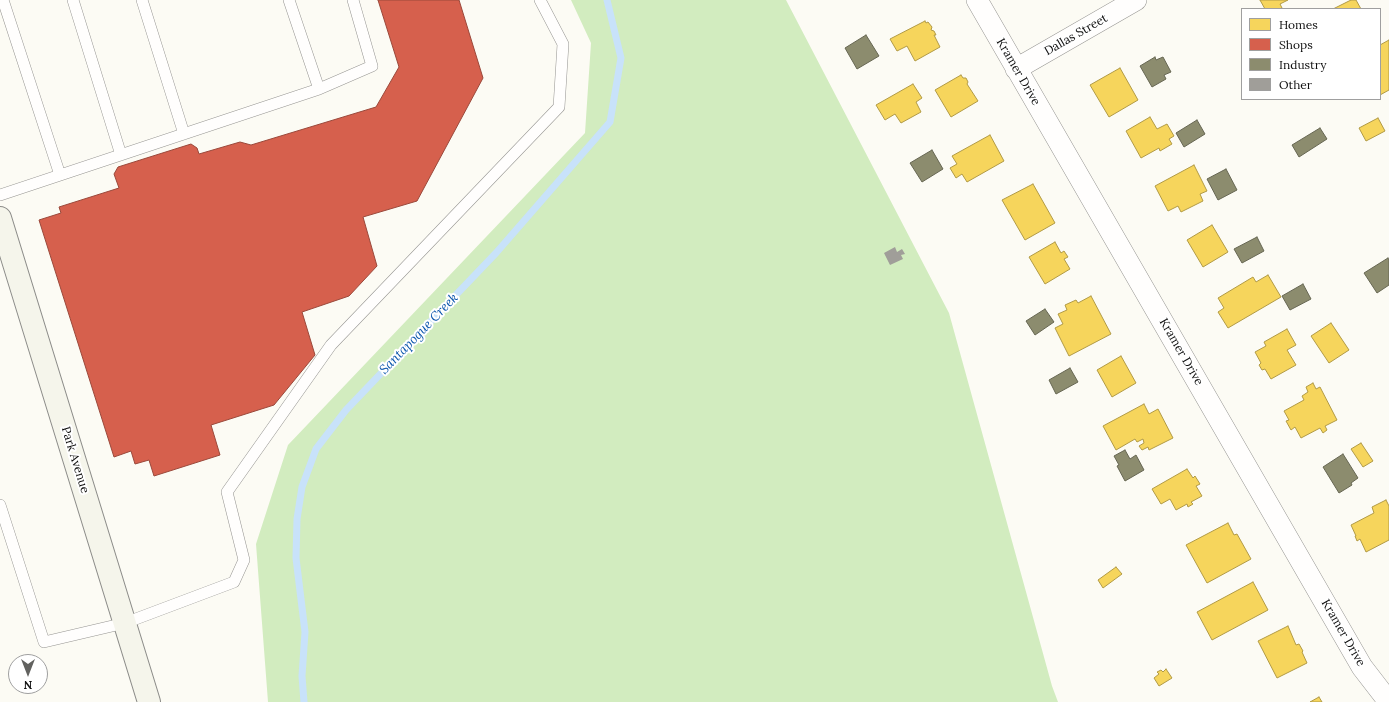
<!DOCTYPE html>
<style>
body{margin:0}
#map{position:relative;width:1389px;height:702px;overflow:hidden;background:#fcfbf4;font-family:Lora,serif}
canvas{display:block}
.legend{position:absolute;left:1241px;top:8px;width:140px;height:92px;box-sizing:border-box;background:#fff;border:1px solid #9f9f9f;margin:0;padding:5px 7px;list-style:none;font-size:12px;color:#0f0f0f}
.legend li{display:flex;align-items:center;gap:8px;height:20px}
.legend b{width:20px;border:1px solid #9f9f9f}
.north{position:absolute;left:8px;top:654px;width:40px;height:40px;box-sizing:border-box;background:#fff;border:1px solid #9f9f9f;border-radius:50%;rotate:180deg;font-size:11px;font-weight:700;line-height:16px;text-align:center;color:#0f0f0f}
.north::after{content:'';display:block;margin:auto;width:14px;height:18px;background:#62625f;clip-path:polygon(50% 0,100% 100%,50% 72%,0 100%)}
</style>
<div id="map">
<canvas width="1389" height="702"></canvas>
<ul class="legend">
<li><b style="height:11px;background:#f6d55c"></b>Homes</li>
<li><b style="height:11px;background:#d6604d"></b>Shops</li>
<li><b style="height:11px;background:#8c8c6e"></b>Industry</li>
<li><b style="height:11px;background:#a09e99"></b>Other</li>
</ul>
<div class="north">N</div>
</div>
<script>
const context = document.querySelector('canvas').getContext('2d');
context.lineJoin = 'round';
function fillPath(path, color) {
  context.fillStyle = color;
  context.fill(path, 'evenodd');
}
function poly(rows) {
  const path = new Path2D();
  for (const r of rows) {
    path.moveTo(r[0], r[1]);
    for (let i = 2; i < r.length; i += 2) path.lineTo(r[i], r[i + 1]);
  }
  return path;
}
function trace(path, color, width, dash) {
  context.strokeStyle = color;
  context.lineWidth = width;
  context.lineCap = dash ? 'butt' : 'round';
  context.setLineDash(dash || []);
  context.stroke(path);
}
function label(font, color, halo, rows, align = 'center') {
  context.font = font + ' Lora,serif';
  context.lineWidth = 4;
  context.setLineDash([]);
  context.textBaseline = 'middle';
  context.strokeStyle = halo;
  context.fillStyle = color;
  for (const [text, x, y, turn = 0] of rows) {
    context.save();
    context.translate(x, y);
    context.rotate((+turn || 0) * Math.PI / 180);
    context.textAlign = isNaN(turn) ? turn : align;
    if (halo) context.strokeText(text, 0, 0);
    context.fillText(text, 0, 0);
    context.restore();
  }
}
const forest = poly([
 [571,0,786,0,949,313,1052,686,1058,702,268,702,256,544,288,445,585,133,591,43]
]);
const homes = poly([
 [1260,0,1288,0,1280,4,1282,8,1280,9,1265,9,1260,0],
 [1351,0,1356,0,1361,9,1333,9,1351,0],
 [925,21,926,23,928,22,932,27,931,30,934,31,936,35,934,35,940,47,915,61,907,46,897,51,890,39,925,21],
 [1389,40,1389,90,1380,95,1380,45,1389,40],
 [1120,68,1138,100,1109,117,1090,85,1120,68],
 [961,75,963,78,966,78,968,82,967,84,978,101,951,117,935,90,961,75],
 [913,84,922,98,916,102,921,112,901,123,895,114,885,120,876,105,913,84],
 [1150,117,1157,129,1167,124,1174,136,1169,139,1172,144,1160,151,1159,148,1141,158,1126,131,1150,117],
 [1378,118,1385,131,1366,141,1359,128,1378,118],
 [990,135,1004,161,967,182,962,174,956,178,950,168,957,164,952,156,990,135],
 [1194,165,1207,191,1200,194,1203,201,1181,212,1178,206,1168,211,1155,186,1194,165],
 [1033,184,1055,223,1025,240,1002,200,1033,184],
 [1212,225,1228,252,1203,267,1187,240,1212,225],
 [1055,242,1061,253,1064,251,1068,257,1064,259,1070,269,1045,284,1029,257,1055,242],
 [1268,275,1281,297,1228,328,1218,312,1224,308,1218,298,1253,277,1256,282,1268,275],
 [1091,296,1111,334,1069,356,1055,328,1063,324,1058,314,1067,310,1065,305,1076,300,1078,303,1091,296],
 [1331,323,1349,350,1329,363,1311,336,1331,323],
 [1287,329,1296,345,1287,350,1296,365,1271,379,1265,369,1262,370,1259,365,1261,363,1255,352,1266,346,1264,342,1287,329],
 [1121,356,1136,383,1112,397,1097,370,1121,356],
 [1313,383,1316,389,1320,387,1337,420,1325,426,1327,430,1323,433,1320,428,1301,438,1295,427,1291,430,1286,421,1289,420,1284,411,1304,400,1302,396,1308,392,1306,387,1313,383],
 [1144,404,1149,414,1158,409,1173,438,1149,450,1148,447,1142,450,1139,446,1144,443,1143,439,1137,442,1135,439,1116,450,1103,426,1144,404],
 [1361,443,1373,461,1363,467,1351,449,1361,443],
 [1187,469,1193,478,1195,476,1200,484,1196,486,1202,496,1191,502,1193,504,1188,507,1187,504,1176,510,1170,499,1161,504,1152,489,1187,469],
 [1386,500,1389,506,1389,540,1366,552,1360,539,1357,541,1355,536,1356,536,1351,525,1374,513,1372,507,1386,500],
 [1228,523,1234,535,1237,534,1251,559,1207,583,1186,545,1228,523],
 [1116,567,1122,574,1103,588,1098,580,1116,567],
 [1253,582,1268,610,1212,640,1197,612,1253,582],
 [1288,626,1296,645,1299,644,1303,651,1302,652,1307,663,1277,678,1258,641,1288,626],
 [1166,669,1172,678,1159,686,1154,678,1159,674,1157,672,1161,670,1163,672,1166,669],
 [1319,697,1322,702,1310,702,1319,697]
]);
const shops = poly([
 [378,0,459,0,483,78,417,201,363,217,377,266,349,296,302,312,315,355,274,405,211,425,220,455,154,476,149,460,135,464,131,451,114,457,39,220,61,213,59,207,119,188,114,174,118,167,191,144,197,148,199,154,240,142,251,145,376,107,399,67,378,0]
]);
const industry = poly([
 [866,35,879,56,857,69,845,48,866,35],
 [1155,57,1156,60,1163,57,1171,72,1164,75,1166,79,1152,87,1140,66,1155,57],
 [1197,120,1205,134,1184,147,1176,133,1197,120],
 [1320,128,1327,139,1299,157,1292,145,1320,128],
 [932,150,943,169,922,182,910,163,932,150],
 [1226,169,1237,190,1218,200,1207,179,1226,169],
 [1257,237,1264,251,1242,263,1234,249,1257,237],
 [1388,258,1389,260,1389,285,1377,293,1364,273,1388,258],
 [1303,284,1311,299,1290,310,1282,296,1303,284],
 [1045,309,1054,322,1035,335,1026,321,1045,309],
 [1070,368,1078,382,1056,394,1049,380,1070,368],
 [1125,450,1130,459,1136,455,1144,470,1125,481,1117,466,1119,465,1114,456,1125,450],
 [1343,454,1358,478,1351,483,1352,485,1339,493,1323,467,1343,454]
]);
const stream = poly([
 [304,702,302,676,305,632,296,558,297,519,302,487,316,449,346,410,496,253,610,122,621,58,607,0]
]);
const building = poly([
 [895,247,897,252,902,249,905,254,901,255,903,259,890,265,884,253]
]);
const lane = poly([
 [3,0,60,175],
 [73,0,121,155],
 [142,0,184,134],
 [319,89,372,66,353,0],
 [0,195,319,89,289,0],
 [0,505,44,642,125,623,234,582,244,560,227,492,331,345,559,107,563,44,540,0]
]);
const street = poly([
 [977,0,1362,667,1389,702],
 [1016,69,1136,0]
]);
const secondary = poly([
 [0,218,149,702]
]);
const streetNames = [
 ["Dallas Street",1076,35,-30],
 ["Kramer Drive",1018,72,60],
 ["Kramer Drive",1181,352,60],
 ["Park Avenue",75,460,73],
 ["Kramer Drive",1343,633,60]
];
const waterNames = [
 ["Santapogue Creek",419,334,-46]
];
fillPath(forest, '#d2ecbf');
fillPath(homes, '#f6d55c');
trace(homes, '#b19a45', 1);
fillPath(shops, '#d6604d');
trace(shops, '#9a483a', 1);
fillPath(industry, '#8c8c6e');
trace(industry, '#666652', 1);
trace(stream, '#c8e2fa', 7);
fillPath(building, '#a09e99');
trace(lane, '#969592', 12);
trace(street, '#969592', 22);
trace(secondary, '#8c8c89', 24);
trace(lane, '#fffefd', 11);
trace(street, '#fffefd', 21);
trace(secondary, '#f5f5eb', 22);
label('12px', '#0f0f0f', '#fff', streetNames);
label('italic 13px', '#0c57ad', '#fff', waterNames);
</script>
